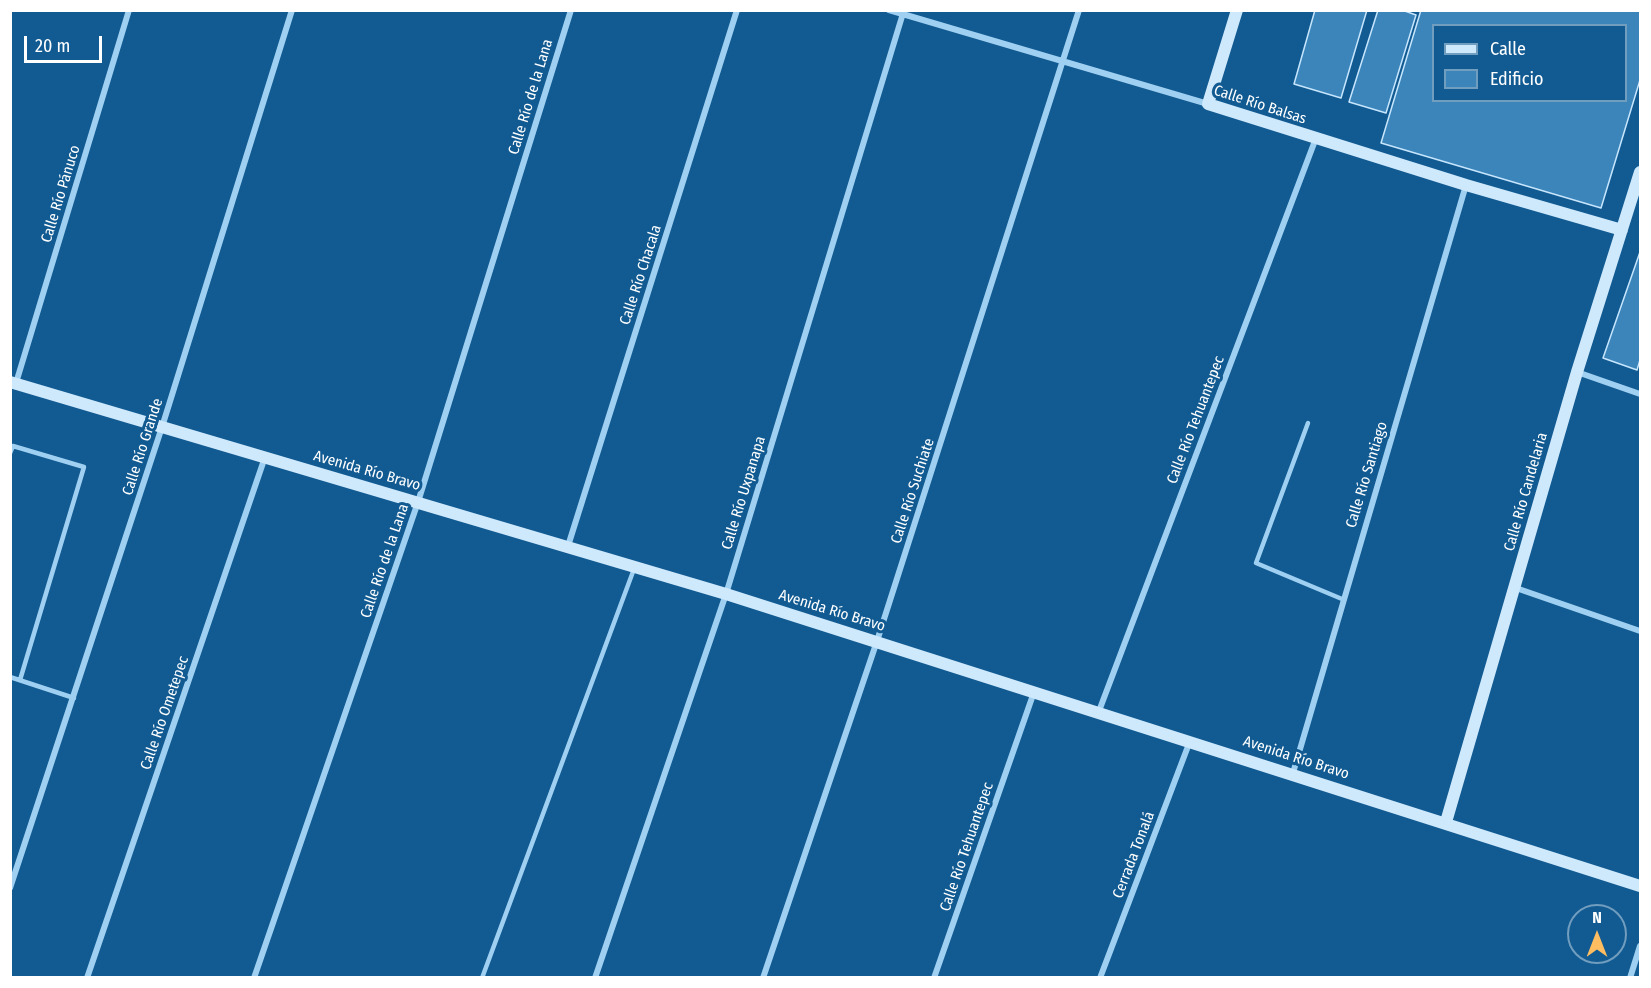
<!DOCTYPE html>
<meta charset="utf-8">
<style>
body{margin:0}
#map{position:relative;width:1651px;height:988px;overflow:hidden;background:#125b92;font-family:"Fira Sans Condensed",sans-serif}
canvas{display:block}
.frame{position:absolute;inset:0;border:12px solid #fff;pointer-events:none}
.legend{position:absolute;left:1432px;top:24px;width:195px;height:78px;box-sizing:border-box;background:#125b92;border:2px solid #719dbe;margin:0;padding:8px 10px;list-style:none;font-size:18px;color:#fff}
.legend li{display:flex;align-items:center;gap:12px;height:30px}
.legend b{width:30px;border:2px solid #719dbe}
.north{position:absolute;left:1567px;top:904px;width:60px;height:60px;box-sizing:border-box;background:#125b92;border:2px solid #719dbe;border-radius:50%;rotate:0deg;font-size:16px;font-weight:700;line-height:24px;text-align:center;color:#fff}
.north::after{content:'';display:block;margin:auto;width:21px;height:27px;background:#ffbd61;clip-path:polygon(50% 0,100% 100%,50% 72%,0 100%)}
.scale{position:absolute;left:24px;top:36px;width:78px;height:27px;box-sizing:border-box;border:3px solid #fff;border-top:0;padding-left:8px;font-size:18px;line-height:21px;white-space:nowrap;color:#fff;-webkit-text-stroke:4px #125b92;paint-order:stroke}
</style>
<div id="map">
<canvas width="1651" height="988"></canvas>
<div class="frame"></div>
<ul class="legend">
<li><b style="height:8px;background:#cee8fc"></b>Calle</li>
<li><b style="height:16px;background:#3b85bb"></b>Edificio</li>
</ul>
<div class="north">N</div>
<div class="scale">20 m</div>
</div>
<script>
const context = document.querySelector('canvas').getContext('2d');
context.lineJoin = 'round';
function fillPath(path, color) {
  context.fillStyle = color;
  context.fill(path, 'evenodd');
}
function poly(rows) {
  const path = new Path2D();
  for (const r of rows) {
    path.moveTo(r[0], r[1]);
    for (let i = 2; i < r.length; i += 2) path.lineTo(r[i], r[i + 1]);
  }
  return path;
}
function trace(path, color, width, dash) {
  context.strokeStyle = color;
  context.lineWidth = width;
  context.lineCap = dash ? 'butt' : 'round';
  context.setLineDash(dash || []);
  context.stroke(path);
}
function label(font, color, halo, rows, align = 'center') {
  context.font = font + ' "Fira Sans Condensed",sans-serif';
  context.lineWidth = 6;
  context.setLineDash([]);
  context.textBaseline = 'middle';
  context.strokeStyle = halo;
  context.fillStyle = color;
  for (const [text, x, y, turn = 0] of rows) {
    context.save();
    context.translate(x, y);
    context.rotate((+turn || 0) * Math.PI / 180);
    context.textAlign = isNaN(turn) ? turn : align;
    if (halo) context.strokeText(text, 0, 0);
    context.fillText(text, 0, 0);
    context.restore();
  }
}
const building = poly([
 [1315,10,1367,10,1341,98,1294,84,1315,10],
 [1378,10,1402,10,1416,15,1386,113,1349,102,1378,10],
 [1421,10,1640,10,1640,80,1601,208,1381,143,1421,10],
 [1434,26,1626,26,1626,100,1434,100,1434,26],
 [1640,252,1640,360,1637,370,1603,358,1640,252]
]);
const lane = poly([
 [1308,423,1256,563,1342,599],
 [10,453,13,446,84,467,20,680],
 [10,677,74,698],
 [482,978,634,569]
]);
const street = poly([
 [889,10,1208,104],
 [1577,372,1640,394],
 [16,383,129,10],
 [568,546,737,10],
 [1513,587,1640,631],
 [1099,711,1316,138],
 [1293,773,1466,185],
 [10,888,162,427,292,10],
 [87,978,265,457],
 [254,978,418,502,571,10],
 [595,978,726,594,904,10],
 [763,978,877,641,1079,10],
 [934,978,1034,692],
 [1100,978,1190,741],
 [1630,978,1640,946]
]);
const secondary = poly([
 [1237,10,1208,104,1466,185,1622,230],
 [10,382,726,594,1640,886],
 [1446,822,1577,372,1640,172]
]);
const streetNames = [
 ["Calle Río de la Lana",531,97,-73],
 ["Calle Río Balsas",1260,105,18],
 ["Calle Río Pánuco",61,194,-73],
 ["Calle Río Chacala",641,275,-72],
 ["Calle Río Tehuantepec",1196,420,-69],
 ["Calle Río Grande",143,447,-72],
 ["Avenida Río Bravo",367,471,16],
 ["Calle Río Santiago",1367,475,-73],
 ["Calle Río Suchiate",913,491,-72],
 ["Calle Río Candelaria",1526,492,-74],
 ["Calle Río Uxpanapa",744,493,-73],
 ["Calle Río de la Lana",385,561,-71],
 ["Avenida Río Bravo",832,611,17],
 ["Calle Río Ometepec",165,713,-71],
 ["Avenida Río Bravo",1296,758,18],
 ["Calle Río Tehuantepec",967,847,-71],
 ["Cerrada Tonalá",1134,855,-69]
];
fillPath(building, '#3b85bb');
trace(building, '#c7e6fd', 1.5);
trace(lane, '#9fd0f2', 4.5);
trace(street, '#9fd0f2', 6);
trace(secondary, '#cee8fc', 12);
label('15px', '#fff', '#125b92', streetNames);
</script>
